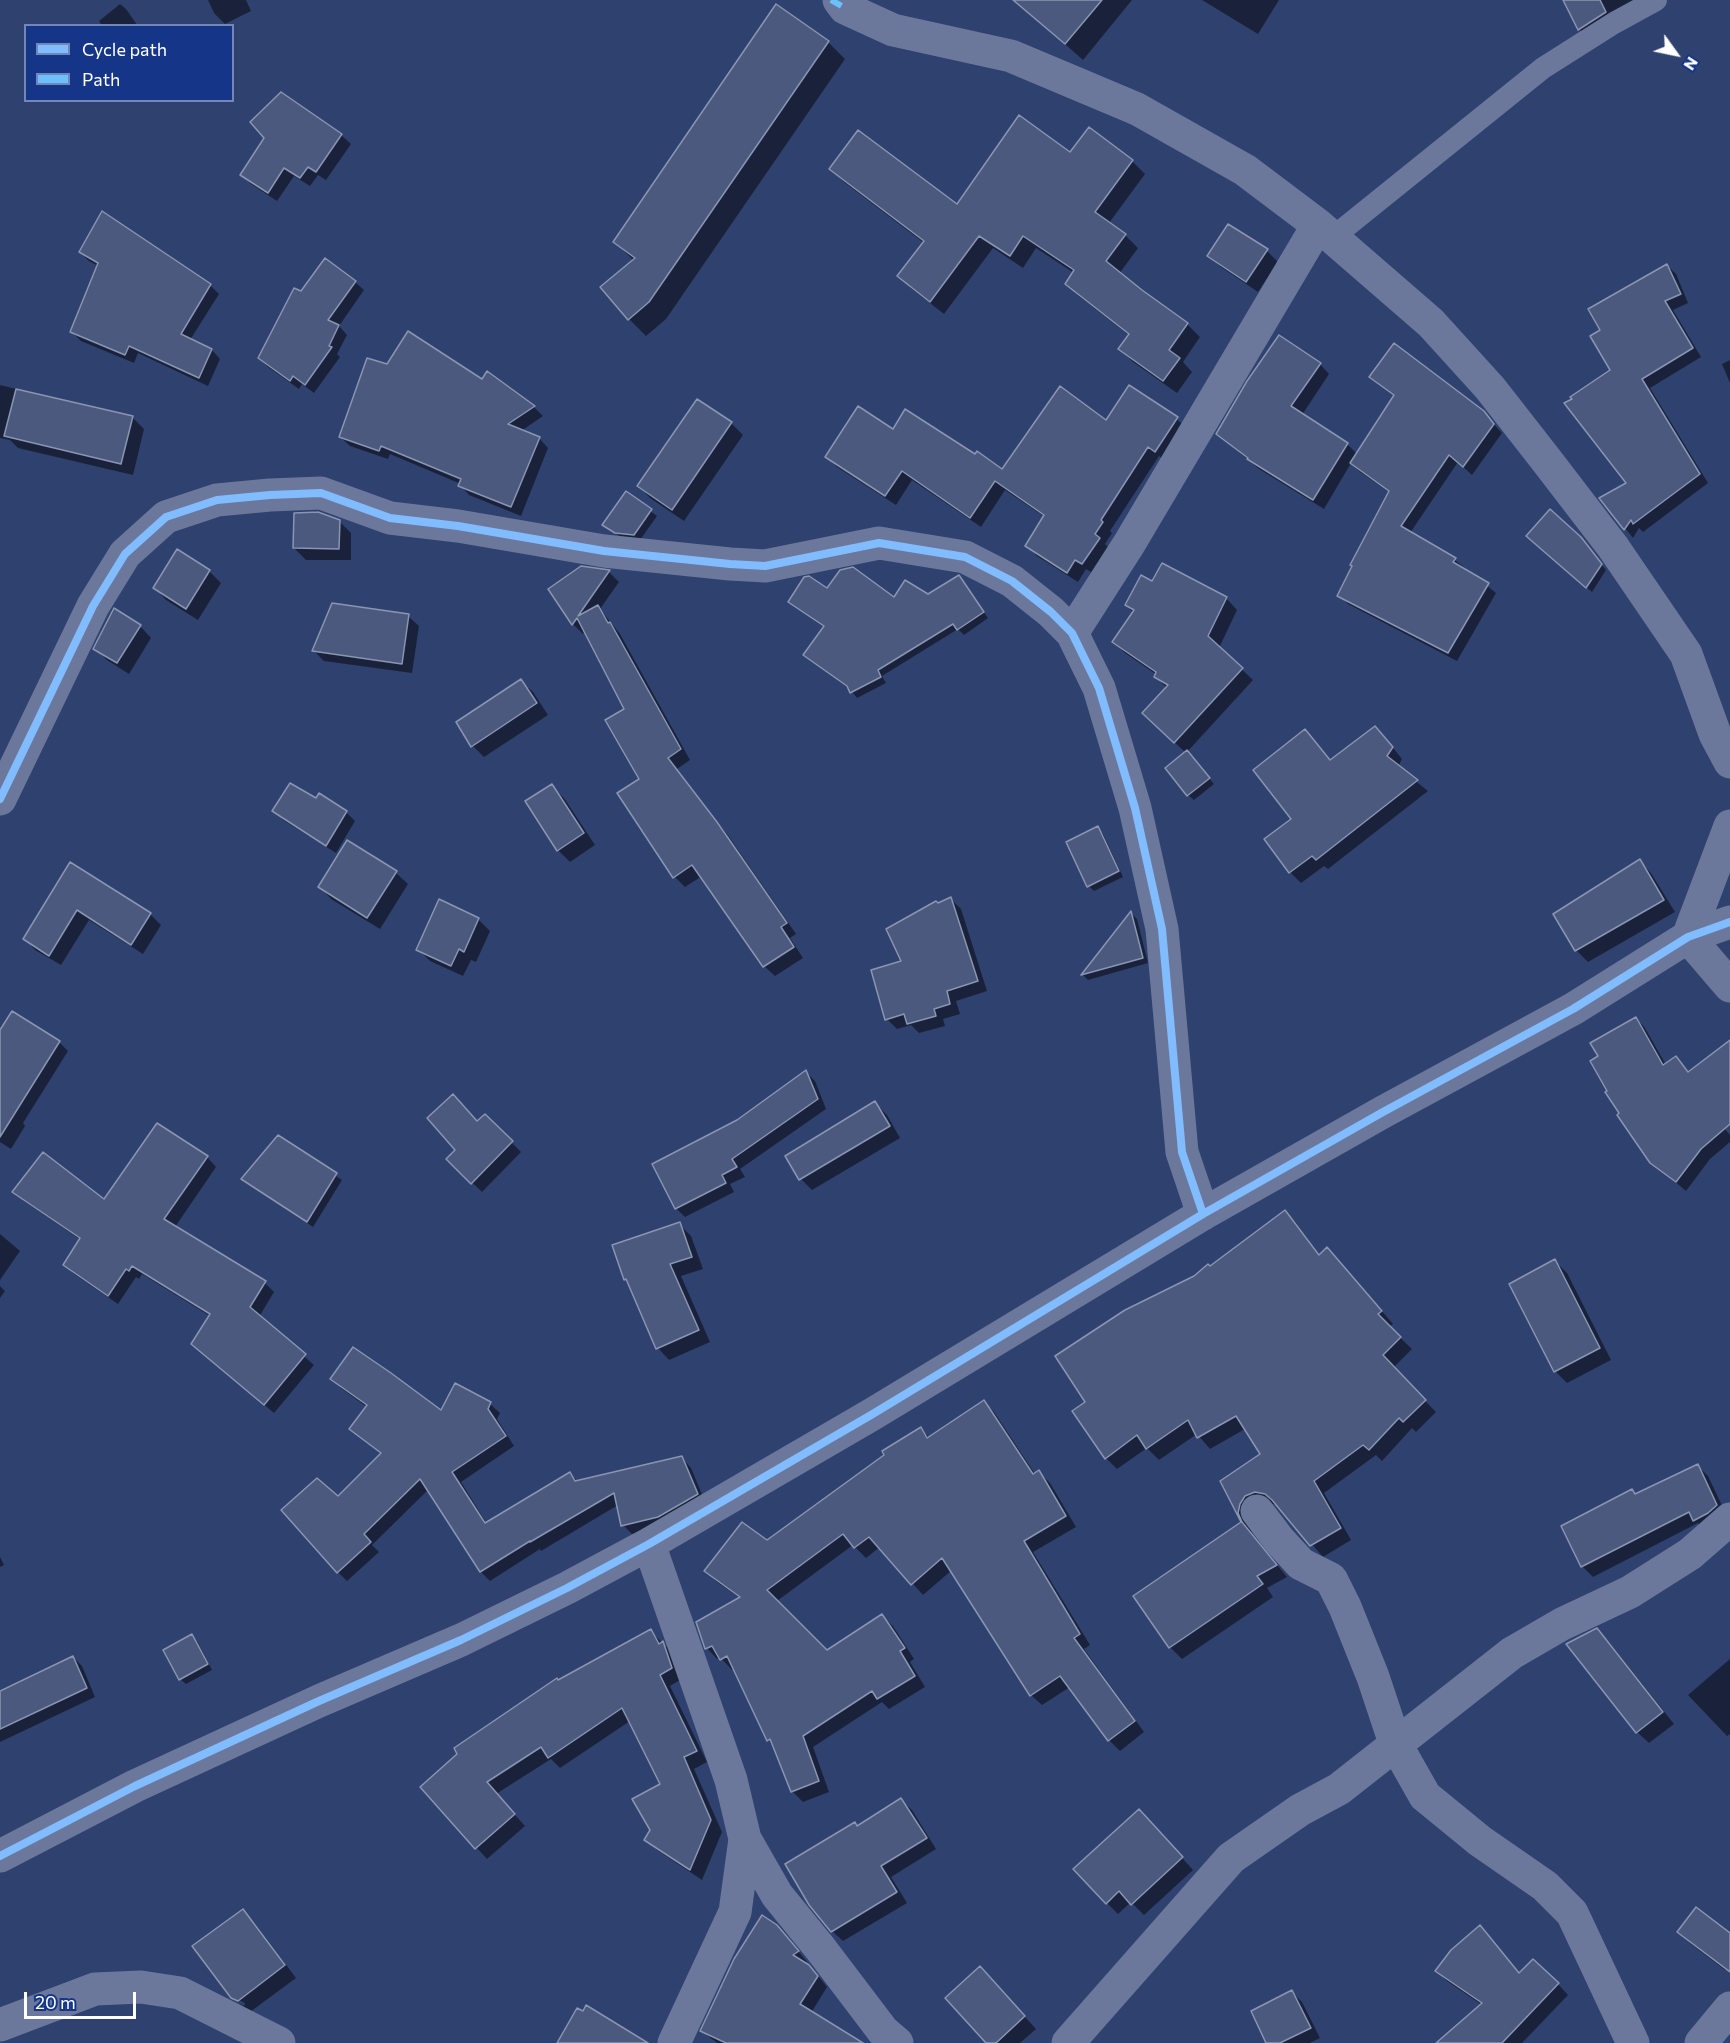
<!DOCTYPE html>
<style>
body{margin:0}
#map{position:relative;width:1730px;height:2043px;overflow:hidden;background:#2f416e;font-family:Commissioner,sans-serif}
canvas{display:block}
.legend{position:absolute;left:24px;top:24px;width:210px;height:78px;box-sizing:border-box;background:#153688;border:2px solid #7386b8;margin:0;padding:8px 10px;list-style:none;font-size:18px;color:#fff}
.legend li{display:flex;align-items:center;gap:12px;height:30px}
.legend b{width:30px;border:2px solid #7386b8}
.north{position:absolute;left:1646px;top:24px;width:60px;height:60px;-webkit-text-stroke:4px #153688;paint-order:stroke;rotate:123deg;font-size:16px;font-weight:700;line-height:24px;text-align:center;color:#fff}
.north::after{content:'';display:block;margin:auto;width:21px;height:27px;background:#fff;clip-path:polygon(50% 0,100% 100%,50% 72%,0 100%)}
.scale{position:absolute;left:24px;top:1992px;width:112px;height:27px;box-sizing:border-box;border:3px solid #fff;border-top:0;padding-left:8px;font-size:18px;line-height:21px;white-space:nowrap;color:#fff;-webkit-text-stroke:4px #153688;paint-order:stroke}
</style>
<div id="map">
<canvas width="1730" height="2043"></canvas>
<ul class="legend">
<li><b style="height:8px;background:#80bcff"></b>Cycle path</li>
<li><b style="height:8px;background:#6cc0fc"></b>Path</li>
</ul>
<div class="north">N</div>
<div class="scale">20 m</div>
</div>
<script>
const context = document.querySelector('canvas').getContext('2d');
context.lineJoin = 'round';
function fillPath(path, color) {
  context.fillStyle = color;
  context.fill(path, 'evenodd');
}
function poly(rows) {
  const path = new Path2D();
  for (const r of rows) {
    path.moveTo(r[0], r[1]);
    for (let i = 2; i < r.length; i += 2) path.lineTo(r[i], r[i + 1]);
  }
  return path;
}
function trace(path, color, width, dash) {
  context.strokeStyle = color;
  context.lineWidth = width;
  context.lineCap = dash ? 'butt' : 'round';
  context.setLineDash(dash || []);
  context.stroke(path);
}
const shadow = poly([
 [208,0,246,0,251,11,225,24,214,13],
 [1031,0,1132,0,1083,60,1024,8],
 [1202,0,1279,0,1258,34],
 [1565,0,1657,0,1589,39,1579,29],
 [120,4,126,9,138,26,102,26,99,21],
 [828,42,845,59,666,319,646,336,629,319,634,261,615,242],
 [282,94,341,135,351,144,326,180,318,175,310,186,294,176,277,201,251,184,242,175,266,137],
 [1071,154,1132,161,1145,174,1109,223,1125,235,1138,248,1119,274,1187,324,1200,337,1183,362,1192,372,1177,393,1133,362,1120,349,1130,336,1080,297,1067,284,1074,273,1036,248,1023,268,993,248,944,314,912,289,899,276,924,243,844,182,831,169,957,206],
 [1267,251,1278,262,1258,292,1221,267,1209,256],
 [80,252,210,285,219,294,190,340,212,350,220,359,208,386,138,353,134,363,81,341,72,332,98,266,89,261],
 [1667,265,1676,274,1688,303,1673,310,1701,357,1650,388,1708,483,1643,532,1639,528,1633,538,1602,499,1628,483,1612,370,1602,330],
 [355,282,364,290,339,326,347,335,337,354,340,357,314,393,302,384,299,389,268,367,259,358,302,293],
 [1730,360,1730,383,1722,364],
 [1320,364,1329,374,1302,415,1347,444,1357,454,1395,396,1371,377,1483,412,1502,433,1472,475,1458,462,1410,533,1455,560,1496,593,1457,661,1348,604,1339,595,1390,492,1360,472,1351,463,1324,509,1259,469,1218,434],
 [387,366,482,381,487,373,534,407,543,416,521,431,539,438,548,448,521,516,469,495,460,485,461,484,390,454,388,459,350,446,340,437],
 [0,385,132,417,144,429,133,475,18,448,10,440,0,438],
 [1177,419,1187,429,1166,461,1159,456,1110,531,1112,533,1105,544,1110,549,1093,573,1086,569,1078,582,1037,556,1027,546,1045,517,1005,490,981,527,912,480,896,505,837,467,827,457,893,431,976,456,1003,471,1106,422],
 [731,423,743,435,684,521,650,498,639,486],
 [626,493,657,516,640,540,622,538,604,524],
 [339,521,351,533,351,560,306,560,294,548],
 [1580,538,1606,570,1592,592,1534,542],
 [582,568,609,572,619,582,600,609,620,634,690,760,677,769,727,834,796,934,790,938,803,958,775,976,764,966,702,876,685,887,675,877,641,779,626,710,585,631,583,634,573,624,550,590],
 [209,571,221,583,198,620,166,600,155,588],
 [959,577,988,618,964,635,958,629,882,676,886,683,857,698,849,688,811,660,825,627,790,602,828,590,895,599,928,596],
 [1153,583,1226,598,1237,610,1219,648,1253,680,1187,752,1214,784,1194,800,1188,795,1186,753,1155,724,1167,688,1155,677,1157,675,1125,653,1114,642,1134,613,1126,605],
 [408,616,419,626,412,673,324,661,314,651],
 [140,626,151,638,129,674,107,660,95,648],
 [521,681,533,692,548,715,484,757,473,746],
 [1305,731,1331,761,1386,739,1402,759,1398,767,1428,791,1328,869,1324,866,1301,883,1290,872,1293,819],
 [552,786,564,798,595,845,570,862,558,850,527,802],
 [316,800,346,812,355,821,336,853,283,820,274,810],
 [1098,828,1103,834,1123,877,1094,891,1089,886],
 [347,842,396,873,408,884,380,929,331,899,320,887],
 [1640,861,1651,873,1675,912,1588,962,1576,950],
 [71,864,150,914,161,925,143,954,89,920,61,965,35,950,25,939],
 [951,899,961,909,987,991,956,1001,960,1014,943,1019,945,1026,919,1033,911,1025,897,1029,887,1019,903,962,938,905],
 [440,901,478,919,490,931,476,962,471,960,463,976,430,961,418,949],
 [1132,914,1137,919,1148,963,1088,980,1083,975],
 [1636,1018,1645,1028,1666,1065,1676,1058,1689,1072,1730,1042,1730,1110,1720,1123,1730,1135,1730,1142,1710,1159,1686,1191,1652,1162,1609,1091,1600,1057],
 [0,1032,59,1042,68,1051,23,1123,25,1126,11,1149,0,1142],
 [806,1072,815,1081,826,1109,740,1169,745,1177,730,1184,734,1192,685,1217,676,1208,738,1121],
 [875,1103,887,1115,900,1138,812,1190,801,1179],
 [485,1116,521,1152,482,1192,448,1159,477,1122],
 [279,1137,342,1180,313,1227,243,1179],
 [207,1157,216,1167,175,1227,265,1283,274,1292,259,1317,314,1365,274,1413,203,1353,210,1316,142,1274,139,1279,136,1277,118,1304,74,1274,65,1265,81,1240,24,1201,14,1191,105,1201],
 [1285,1212,1296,1223,1320,1255,1327,1249,1339,1261,1393,1324,1389,1327,1412,1349,1393,1368,1436,1412,1416,1432,1412,1428,1382,1461,1376,1455,1324,1493,1351,1540,1323,1557,1278,1505,1268,1503,1249,1526,1253,1535,1287,1577,1267,1588,1273,1597,1182,1659,1170,1647,1135,1596,1242,1523,1222,1482,1262,1455,1245,1429,1210,1449,1197,1434,1159,1460,1147,1448,1117,1469,1106,1458,1088,1402,1210,1268],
 [679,1224,691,1236,703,1269,681,1276,710,1342,669,1360,658,1348,630,1285,625,1279],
 [0,1234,20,1251,0,1280],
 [1555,1261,1567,1273,1611,1360,1567,1383,1555,1371],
 [0,1286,5,1291,0,1298],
 [332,1379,441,1412,455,1385,490,1404,500,1413,497,1419,514,1446,461,1482,487,1524,570,1474,578,1482,682,1458,691,1468,706,1504,667,1526,632,1534,623,1525,618,1505,541,1551,540,1549,490,1581,481,1572,428,1490,372,1545,379,1552,347,1581,338,1572,338,1498,382,1454,351,1429,367,1407,342,1389],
 [983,1401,994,1412,1035,1474,1039,1472,1050,1483,1076,1527,1033,1552,1090,1645,1084,1649,1144,1732,1120,1751,1109,1740,1070,1687,1042,1705,1031,1695,952,1570,923,1595,880,1547,866,1558,853,1545,777,1601,827,1652,882,1616,893,1626,914,1659,910,1662,925,1687,889,1709,882,1702,813,1747,829,1792,803,1802,792,1791,774,1746,769,1740,735,1668,732,1670,720,1657,717,1659,707,1648,698,1623,740,1598,717,1582,706,1571,767,1542,921,1429,929,1438],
 [1698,1466,1708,1476,1727,1516,1705,1530,1698,1523,1593,1577,1582,1566,1636,1495],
 [0,1557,4,1565,0,1567],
 [1597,1630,1609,1642,1674,1724,1649,1743,1637,1732],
 [650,1631,674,1654,682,1679,670,1686,707,1762,694,1769,722,1832,702,1880,657,1850,646,1839,652,1830,662,1784,630,1721,560,1768,551,1759,496,1794,525,1826,487,1859,422,1787,559,1682],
 [191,1636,197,1641,212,1670,186,1684,180,1679],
 [73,1657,82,1666,95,1697,0,1742,0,1692],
 [1730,1659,1730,1734,1727,1736,1688,1695],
 [901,1800,912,1810,936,1849,891,1877,907,1903,843,1941,832,1931,858,1827],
 [1150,1822,1193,1870,1144,1915,1131,1902,1118,1914,1107,1903],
 [243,1911,254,1922,296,1978,250,2012,239,2003,244,2006,245,2003,235,1998],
 [1480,1927,1520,1974,1558,1984,1568,1995,1522,2043,1458,2043,1482,2005,1447,1981,1437,1971],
 [1679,1932,1730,1934,1730,1966,1725,1970,1691,1944],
 [787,1937,807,1962,804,1964,819,1977,827,1987,811,2013,860,2043,717,2043,702,2031],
 [991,1980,1036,2029,1020,2043,988,2043],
 [1292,1992,1302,2002,1320,2038,1310,2043,1268,2043]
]);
const building = poly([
 [1013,0,1102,0,1065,44,1013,0],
 [1563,0,1600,0,1606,12,1578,30,1563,0],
 [776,4,829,41,649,302,628,320,600,287,635,258,613,242,776,4],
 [281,92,342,134,316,172,308,167,300,178,284,168,268,193,240,175,264,138,250,122,281,92],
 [1019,115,1070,152,1089,127,1133,160,1095,212,1126,234,1106,261,1142,290,1188,323,1169,350,1180,358,1163,381,1118,349,1129,334,1065,284,1074,270,1023,236,1010,256,979,236,930,302,897,276,924,241,829,169,858,130,957,204,1019,115],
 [102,211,211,284,181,334,212,349,199,378,129,346,125,355,70,332,98,263,79,252,102,211],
 [1228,224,1268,249,1246,282,1207,256,1228,224],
 [325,258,356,281,328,320,339,325,329,346,332,347,305,385,293,376,290,381,258,358,294,288,301,291,325,258],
 [1667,264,1681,294,1665,301,1693,348,1642,379,1700,474,1633,524,1631,520,1624,530,1599,498,1626,483,1564,403,1572,399,1570,397,1610,370,1590,336,1600,330,1588,309,1667,264],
 [408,331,482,379,487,371,535,406,508,424,540,437,511,507,458,486,461,479,381,446,379,451,339,437,367,358,387,364,408,331],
 [1279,335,1321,363,1291,406,1348,443,1313,500,1247,459,1248,458,1216,434,1247,381,1279,335],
 [1394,343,1484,411,1494,424,1463,467,1449,455,1401,526,1456,558,1453,562,1489,583,1448,653,1337,596,1352,566,1350,565,1389,491,1350,463,1394,395,1369,377,1394,343],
 [1129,385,1178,417,1155,452,1148,447,1101,520,1103,522,1095,534,1100,538,1082,564,1075,560,1067,573,1025,546,1044,515,995,481,970,518,902,471,885,496,825,457,858,406,893,429,905,409,975,454,977,451,1002,469,1060,386,1106,420,1129,385],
 [16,389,133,416,121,464,4,436,16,389],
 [697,399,732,422,672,510,637,486,697,399],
 [626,491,652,509,634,535,615,533,602,525,626,491],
 [1550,509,1581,537,1602,564,1586,588,1526,536,1550,509],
 [318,512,340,520,339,549,293,548,294,513,318,512],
 [177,549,210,570,186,609,153,588,177,549],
 [1162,563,1227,597,1208,636,1243,668,1174,743,1142,713,1168,685,1154,677,1156,672,1112,642,1134,610,1125,605,1141,575,1152,581,1162,563],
 [581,566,610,570,578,616,598,605,608,623,610,622,681,749,668,758,717,822,787,923,781,927,794,947,763,967,692,865,673,878,617,793,639,779,605,720,624,709,577,618,572,625,548,589,581,566],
 [853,567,894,597,905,580,928,594,959,575,984,612,957,630,953,624,878,670,881,677,850,693,847,686,803,655,824,626,788,602,804,577,809,576,827,588,840,570,853,567],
 [332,603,409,614,402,664,312,651,332,603],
 [114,608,141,625,117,663,93,649,114,608],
 [521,679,537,703,471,747,456,722,521,679],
 [1375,726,1393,747,1387,756,1418,780,1316,860,1312,856,1289,873,1264,839,1291,819,1253,770,1305,729,1330,760,1375,726],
 [1187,750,1210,778,1187,796,1165,768,1187,750],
 [290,783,316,798,319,793,347,811,326,846,272,811,290,783],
 [552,784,584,833,557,851,525,801,552,784],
 [1098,826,1119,871,1087,887,1066,842,1098,826],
 [347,840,397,871,367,918,318,887,347,840],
 [1640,859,1664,900,1575,951,1553,914,1640,859],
 [70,862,151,913,131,945,77,910,49,956,23,939,70,862],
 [951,897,978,981,947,991,950,1004,934,1009,936,1016,907,1024,904,1014,885,1020,871,970,901,961,886,929,936,901,938,903,951,897],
 [439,899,479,918,464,952,459,949,451,966,416,950,439,899],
 [1131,911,1143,958,1081,975,1131,911],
 [12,1011,60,1041,0,1137,0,1030,12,1011],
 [1636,1017,1663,1065,1676,1056,1688,1072,1730,1040,1730,1124,1701,1149,1676,1182,1650,1163,1617,1115,1619,1113,1605,1092,1607,1091,1590,1061,1598,1056,1590,1043,1636,1017],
 [806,1070,818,1099,732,1159,737,1167,722,1175,726,1183,675,1209,652,1164,737,1120,806,1070],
 [453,1094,477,1121,485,1114,513,1141,471,1184,446,1159,455,1150,427,1118,453,1094],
 [875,1101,890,1126,799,1180,785,1156,875,1101],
 [157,1123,208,1156,164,1219,266,1281,250,1307,306,1354,264,1405,191,1344,210,1314,132,1266,129,1271,126,1269,108,1296,63,1265,80,1238,12,1192,43,1152,104,1199,157,1123],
 [278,1135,337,1173,307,1222,241,1179,278,1135],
 [1285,1210,1319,1255,1327,1247,1382,1311,1378,1314,1401,1337,1383,1355,1426,1400,1403,1422,1399,1418,1369,1450,1363,1445,1314,1481,1341,1528,1310,1546,1272,1500,1265,1494,1255,1492,1245,1496,1240,1504,1238,1513,1242,1522,1277,1565,1257,1576,1263,1584,1169,1648,1133,1596,1241,1522,1220,1481,1260,1454,1236,1416,1197,1438,1188,1420,1146,1449,1137,1435,1105,1459,1072,1411,1085,1402,1055,1356,1125,1310,1194,1276,1208,1264,1210,1266,1285,1210],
 [680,1222,692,1257,670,1264,699,1330,656,1349,626,1279,624,1280,612,1245,680,1222],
 [1555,1259,1600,1348,1554,1372,1509,1284,1555,1259],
 [353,1347,391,1373,441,1410,455,1383,491,1402,488,1409,506,1436,452,1472,485,1523,570,1472,575,1481,682,1456,698,1494,658,1517,621,1526,614,1493,530,1542,530,1541,480,1572,420,1479,364,1534,371,1542,337,1573,281,1510,317,1478,338,1496,381,1453,349,1429,367,1405,330,1379,353,1347],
 [984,1400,1033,1474,1039,1470,1066,1516,1024,1541,1080,1634,1074,1638,1135,1721,1108,1741,1060,1676,1030,1696,942,1558,911,1585,869,1537,854,1548,843,1534,767,1590,827,1650,882,1614,905,1648,900,1651,915,1676,877,1699,872,1691,803,1736,819,1781,791,1792,770,1739,767,1741,727,1656,720,1660,712,1646,705,1649,696,1622,740,1597,704,1571,742,1522,767,1540,884,1455,882,1451,921,1427,927,1438,984,1400],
 [1698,1464,1717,1505,1708,1513,1693,1521,1689,1512,1581,1567,1561,1526,1632,1489,1635,1494,1698,1464],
 [1597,1628,1663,1712,1636,1733,1566,1644,1597,1628],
 [651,1629,659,1644,663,1641,672,1668,660,1675,697,1751,684,1757,711,1820,690,1870,644,1840,650,1830,632,1799,660,1784,622,1708,548,1758,541,1747,487,1782,515,1814,475,1849,420,1787,457,1754,454,1748,557,1678,558,1680,651,1629],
 [192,1634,208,1664,179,1680,163,1650,192,1634],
 [73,1656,87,1688,0,1729,0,1691,73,1656],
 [901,1798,927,1838,881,1866,897,1892,831,1932,809,1905,785,1864,855,1822,857,1826,901,1798],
 [1139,1809,1183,1857,1131,1905,1119,1891,1106,1904,1073,1869,1139,1809],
 [1696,1907,1730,1933,1730,1972,1677,1932,1696,1907],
 [243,1909,285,1965,238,2001,231,1998,192,1946,243,1909],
 [762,1915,777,1925,799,1951,793,1955,809,1965,818,1976,800,2004,863,2043,726,2043,700,2031,734,1959,762,1915],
 [1480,1925,1519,1973,1533,1959,1559,1983,1502,2043,1436,2043,1482,2003,1435,1971,1451,1950,1480,1925],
 [980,1966,1025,2016,996,2043,986,2043,945,1998,980,1966],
 [1292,1990,1311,2028,1280,2043,1266,2043,1251,2011,1292,1990],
 [586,2005,648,2043,557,2043,577,2008,583,2011,586,2005]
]);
const lane = poly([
 [1332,238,1543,68,1614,23,1656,0]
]);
const street = poly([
 [839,0,845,8,893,30,1011,56,1137,109,1245,170,1318,225,1431,323,1490,388,1547,461,1613,547,1686,654,1715,734,1730,762],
 [1072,633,1129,544,1318,225],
 [0,799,93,606,125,554,166,517,217,500,270,495,321,493,390,518,458,526,604,551,730,564,765,566,879,543,965,557,1012,581,1051,612,1072,633,1099,688,1135,808,1162,929,1182,1152,1203,1214],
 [1730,826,1688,937,1730,986],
 [1257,1511,1279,1540,1301,1564,1331,1579,1345,1607,1373,1677,1395,1743,1425,1796,1480,1841,1545,1886,1572,1913,1633,2043],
 [649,1544,731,1780,745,1839,735,1912,674,2043],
 [745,1839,777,1895,820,1948,883,2031,897,2043],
 [0,1856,135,1786,319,1701,461,1640,567,1588,649,1544,871,1415,1203,1214,1383,1112,1573,1009,1688,937,1730,922],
 [0,2025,95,1989,141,1987,180,1993,279,2043],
 [1068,2043,1231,1858,1300,1810,1339,1789,1512,1653,1562,1624,1630,1592,1690,1554,1730,1519],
 [1701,2043,1730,2008]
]);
const quiet = poly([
 [831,0,845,8]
]);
const cycleway = poly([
 [0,799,93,606,125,554,166,517,217,500,270,495,321,493,390,518,458,526,604,551,730,564,765,566,879,543,965,557,1012,581,1051,612,1072,633,1099,688,1135,808,1162,929,1182,1152,1203,1214],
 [0,1856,135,1786,319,1701,461,1640,567,1588,649,1544,871,1415,1203,1214,1383,1112,1573,1009,1688,937,1730,922]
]);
fillPath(shadow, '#0007');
fillPath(building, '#4a597d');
trace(building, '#8a95b1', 1.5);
trace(lane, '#6b789c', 22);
trace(street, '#6b789c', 33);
trace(quiet, '#6cc0fc', 6, [12, 6]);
trace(cycleway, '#80bcff', 8);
</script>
